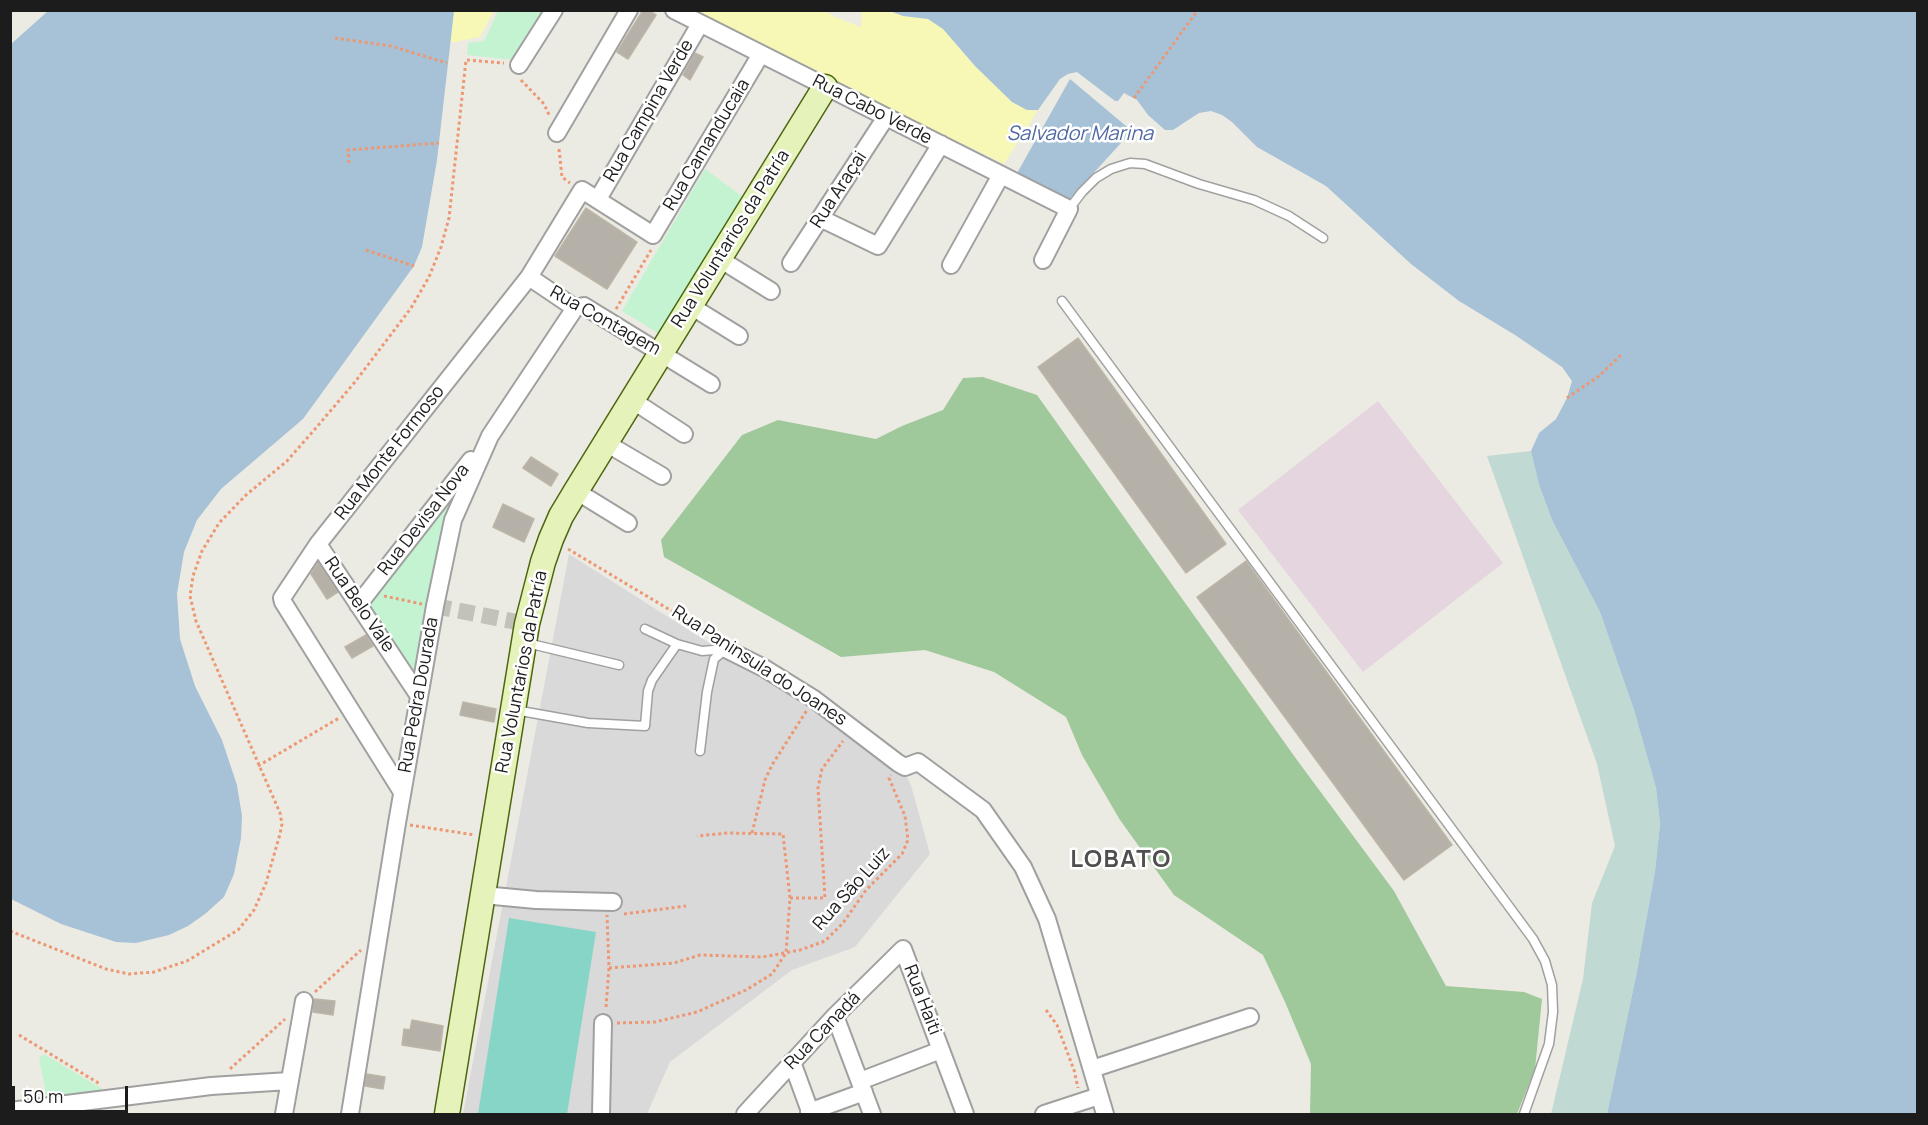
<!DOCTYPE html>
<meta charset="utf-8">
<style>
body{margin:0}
#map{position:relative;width:1928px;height:1125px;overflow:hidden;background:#ecebe3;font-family:Manrope,sans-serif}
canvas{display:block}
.frame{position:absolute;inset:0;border:12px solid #1c1c1c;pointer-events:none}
.scale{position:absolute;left:12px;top:1086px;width:116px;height:27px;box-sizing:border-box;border:3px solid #1c1c1c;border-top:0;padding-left:8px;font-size:18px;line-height:21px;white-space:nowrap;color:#1c1c1c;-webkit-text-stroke:4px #fff;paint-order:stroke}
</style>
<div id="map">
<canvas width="1928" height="1125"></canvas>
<div class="frame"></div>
<div class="scale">50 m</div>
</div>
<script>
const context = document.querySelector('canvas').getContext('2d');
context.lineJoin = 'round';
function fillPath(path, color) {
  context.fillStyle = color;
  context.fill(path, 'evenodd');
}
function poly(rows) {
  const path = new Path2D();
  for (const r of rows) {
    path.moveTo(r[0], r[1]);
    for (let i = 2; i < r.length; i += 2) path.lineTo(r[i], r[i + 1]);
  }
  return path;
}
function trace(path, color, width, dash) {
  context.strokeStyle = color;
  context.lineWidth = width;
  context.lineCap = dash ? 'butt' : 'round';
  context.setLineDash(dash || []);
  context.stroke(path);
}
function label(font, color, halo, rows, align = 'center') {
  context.font = font + ' Manrope,sans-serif';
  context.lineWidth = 5;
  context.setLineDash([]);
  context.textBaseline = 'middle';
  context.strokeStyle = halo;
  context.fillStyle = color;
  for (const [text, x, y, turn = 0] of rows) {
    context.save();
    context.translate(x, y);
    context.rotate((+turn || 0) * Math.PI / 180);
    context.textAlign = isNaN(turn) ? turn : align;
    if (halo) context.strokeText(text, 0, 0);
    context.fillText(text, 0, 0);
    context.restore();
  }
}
const residential = poly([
 [569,554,900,764,911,785,930,854,855,947,792,970,670,1062,647,1114,463,1114]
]);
const industrial = poly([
 [1378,401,1503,563,1363,672,1238,510]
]);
const forest = poly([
 [983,377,1037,395,1297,760,1394,891,1446,986,1524,992,1542,999,1535,1069,1517,1114,1310,1114,1311,1064,1285,1002,1263,955,1174,895,1120,820,1082,755,1066,717,994,672,925,650,841,657,664,557,661,540,742,435,778,420,876,439,902,426,943,410,963,378]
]);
const wetland = poly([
 [1531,451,1539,485,1552,520,1600,612,1634,710,1656,788,1660,824,1655,871,1636,976,1607,1114,1551,1114,1583,979,1592,903,1615,846,1597,764,1487,456]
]);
const sand = poly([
 [454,11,454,10,494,11,480,37,450,43],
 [691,11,826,11,835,17,861,27,862,14,858,11,890,11,893,13,928,19,943,29,975,66,1012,102,1032,111,1038,110,1004,164]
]);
const park = poly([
 [498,11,550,11,515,60,467,55,468,43,484,41],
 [705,169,743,197,661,335,622,311],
 [453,491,460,494,415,682,363,605],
 [44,1054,114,1096,48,1103,39,1058]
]);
const pitch = poly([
 [509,918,596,932,567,1114,478,1114]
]);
const water = poly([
 [48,11,454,11,437,160,422,247,414,266,303,419,221,489,197,520,184,552,177,594,180,639,195,686,222,740,237,785,242,816,241,838,234,874,224,897,205,914,188,926,169,935,136,943,116,942,61,924,11,899,10,45],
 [890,11,1917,11,1917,1114,1607,1114,1636,976,1655,871,1660,824,1656,788,1634,710,1600,612,1552,520,1539,485,1531,451,1539,433,1556,419,1567,398,1572,381,1562,367,1515,335,1459,301,1411,264,1326,186,1257,147,1232,122,1222,115,1211,111,1199,113,1173,130,1165,130,1148,115,1137,100,1124,93,1118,101,1115,101,1077,72,1068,74,1060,79,1038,110,1027,110,1012,102,975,66,943,29,928,19,903,16],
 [1070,79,1132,131,1069,200,1016,175]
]);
const building = poly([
 [643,10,648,10,656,15,628,59,617,52,643,10],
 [695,53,703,57,690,80,683,75,695,53],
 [586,208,637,242,607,289,555,256,586,208],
 [1078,338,1226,544,1186,573,1038,367,1078,338],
 [531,457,558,474,551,486,523,468,531,457],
 [503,504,534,519,524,542,493,527,503,504],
 [1246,561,1452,845,1404,880,1197,597,1246,561],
 [318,563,338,592,327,599,311,574,318,563],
 [366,635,373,646,352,658,345,647,366,635],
 [463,702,496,709,494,722,460,715,463,702],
 [314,999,335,1001,333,1015,313,1012,314,999],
 [412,1020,443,1026,440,1051,402,1045,404,1029,410,1030,412,1020],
 [367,1074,385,1077,383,1089,365,1086,367,1074]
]);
const streetTunnel = poly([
 [435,606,527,624]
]);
const path = poly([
 [335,38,391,46,447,63],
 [521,80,544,104,550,117],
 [1134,98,1198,10],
 [559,149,562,177,570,183],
 [349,163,348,150,439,143],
 [366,250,414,266],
 [616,309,651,250],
 [1567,398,1599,376,1621,355],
 [568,549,717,638],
 [384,596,422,604],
 [258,766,339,718],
 [410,825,475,835],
 [752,833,765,780,772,765,807,710],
 [790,898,825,898,818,788,822,769,843,741],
 [624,914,686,906],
 [10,931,106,969,129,974,154,972,187,961,238,930,254,910,266,883,280,834,282,824,280,813,196,621,190,596,193,576,202,551,219,523,246,495,287,461,315,429,355,382,411,308,429,277,441,247,449,218,466,60,504,63],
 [609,968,674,963,700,955,763,957,800,950,825,941,843,923,866,890,902,854,908,840,905,816,889,778,891,775],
 [315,992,361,950],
 [606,1007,609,968,607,915],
 [1046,1010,1057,1025,1074,1070,1078,1088],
 [617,1023,655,1022,697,1012,746,990,772,974,786,953,790,898,783,834,728,833,697,836],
 [19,1035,100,1084],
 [230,1069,285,1019]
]);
const lane = poly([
 [1069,209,1082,192,1096,178,1111,169,1130,163,1145,164,1199,184,1254,200,1289,216,1323,238],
 [1062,301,1533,939,1545,961,1552,985,1553,1012,1549,1044,1524,1114],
 [645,629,677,644,702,651,725,649],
 [527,643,619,665],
 [515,710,588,723,645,726,648,691,652,680,677,644],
 [700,751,707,692,714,659,726,649]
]);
const street = poly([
 [674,10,1069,209,1043,260],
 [519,65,554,10],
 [557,133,629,10],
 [598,199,700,24],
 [820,218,878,246,941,144],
 [718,258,771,291],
 [791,263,886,117],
 [951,265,1001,175],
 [529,277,575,308,584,306,711,384],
 [689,305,739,336],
 [632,400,684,434],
 [606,443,662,476],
 [576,491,628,523],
 [318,544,419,696],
 [358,605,471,460],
 [726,649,764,668,814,699,898,763,905,767,918,762,983,810,1023,867,1047,919,1105,1114],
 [402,792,283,602,282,598,318,544,529,277,582,190,653,235,761,54],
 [483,895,536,900,613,902],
 [835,1016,872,1114],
 [792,1062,811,1114],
 [1092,1069,1250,1017],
 [860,1081,941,1050],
 [10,1111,211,1086,289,1081],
 [809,1112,864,1092],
 [284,1114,304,1001],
 [350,1114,397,823,435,606,453,520,490,436,575,308],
 [601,1114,603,1023],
 [745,1114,835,1016,903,949,965,1114],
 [1044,1114,1099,1096]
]);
const secondary = poly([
 [447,1114,527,624,543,562,551,539,561,516,576,491,825,87]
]);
const streetNames = [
 ["Rua Cabo Verde",872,110,27],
 ["Rua Campina Verde",649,111,-60],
 ["Rua Camanducaia",707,145,-59],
 ["Rua Araçai",839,190,-57],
 ["Rua Voluntarios da Patría",731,239,-58],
 ["Rua Contagem",605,321,29],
 ["Rua Monte Formoso",390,453,-52],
 ["Rua Devisa Nova",424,520,-52],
 ["Rua Belo Vale",359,605,56],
 ["Rua Paninsula do Joanes",759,666,33],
 ["Rua Voluntarios da Patría",522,672,-79],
 ["Rua Pedra Dourada",419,695,-80],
 ["Rua São Luiz",852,889,-48],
 ["Rua Haiti",922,1000,69],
 ["Rua Canadá",823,1031,-46]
];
const waterNames = [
 ["Salvador Marina",1080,134]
];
const districtNames = [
 ["LOBATO",1121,860]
];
fillPath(residential, '#dad9d9');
fillPath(industrial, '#e5d5df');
fillPath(forest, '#9fc89b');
fillPath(wetland, '#c1d9d3');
fillPath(sand, '#f7f7b6');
fillPath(park, '#c3f3d0');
fillPath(pitch, '#87d5c6');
fillPath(water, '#a7c2d6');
fillPath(building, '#b5b1a9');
trace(building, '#bdb5a6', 1.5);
trace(streetTunnel, '#c2c2bb', 16, [16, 8]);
trace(lane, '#a0a0a0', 11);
trace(street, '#a0a0a0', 20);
trace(secondary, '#4c670f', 27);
trace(path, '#ec9874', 3, [3, 3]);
trace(lane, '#fff', 8);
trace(street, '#fff', 16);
trace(secondary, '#e5f3ba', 24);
label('18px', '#1c1c1c', '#fff', streetNames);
label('italic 20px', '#526aa2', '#fff', waterNames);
context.letterSpacing = '1.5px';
label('bold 24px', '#4f4f4f', '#fff', districtNames);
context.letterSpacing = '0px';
</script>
